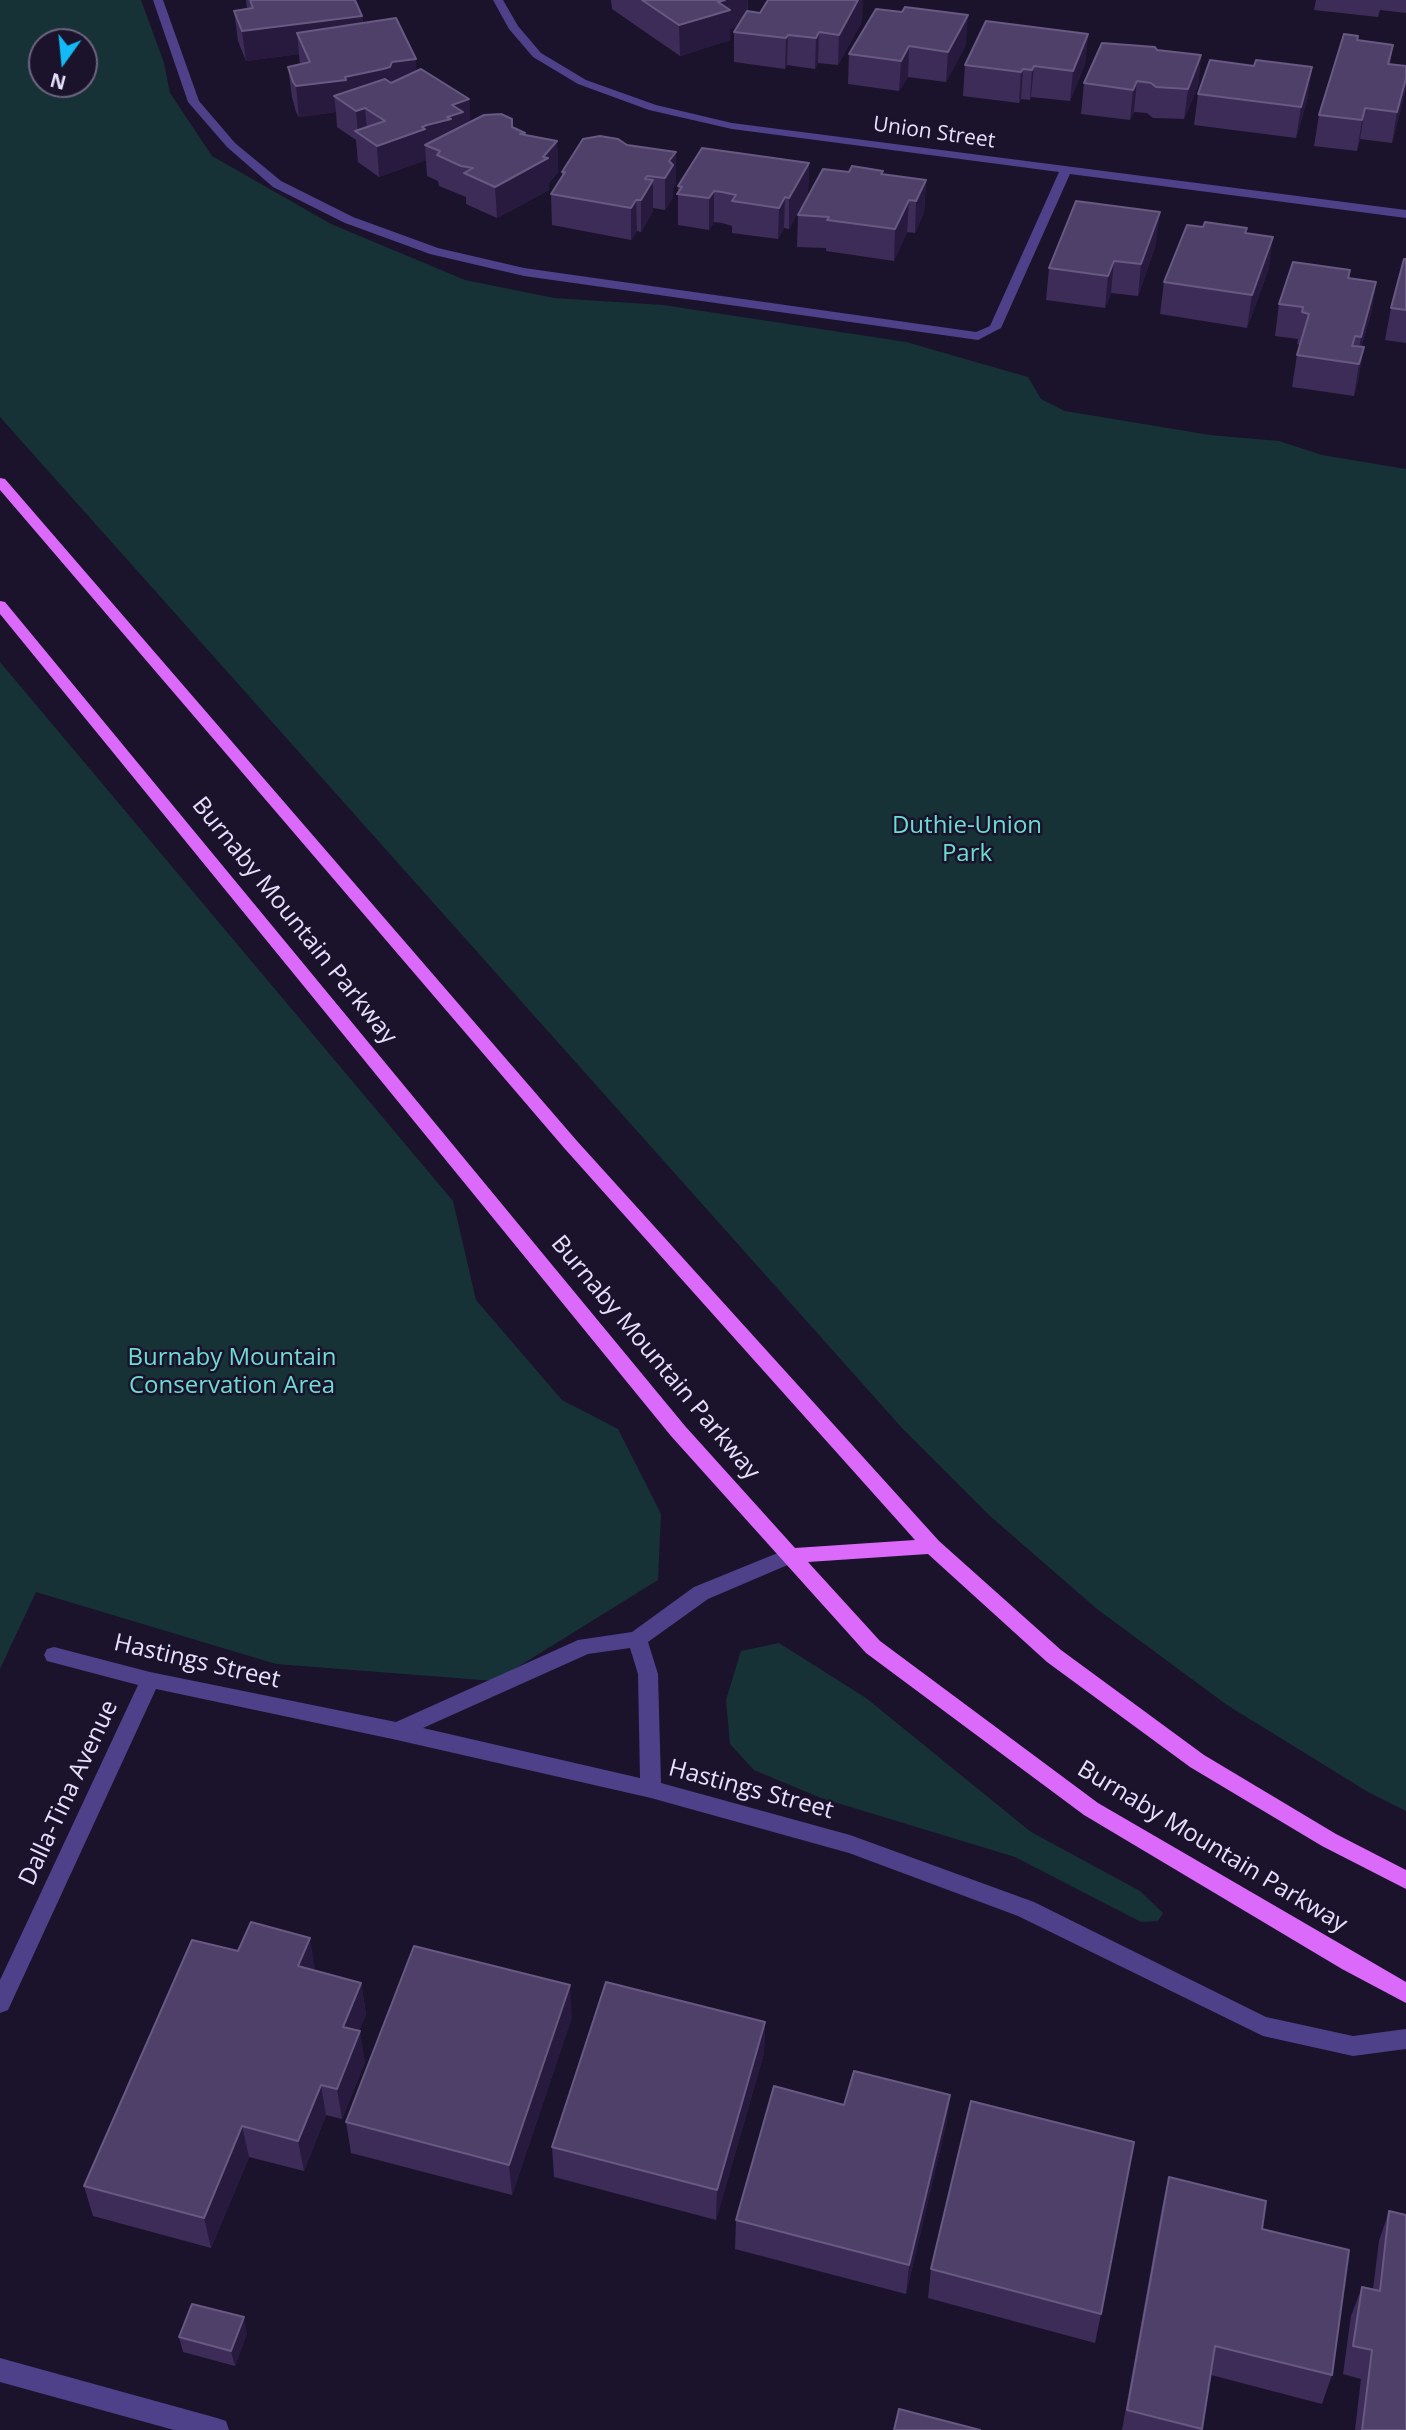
<!DOCTYPE html>
<style>
body{margin:0}
#map{position:relative;width:1406px;height:2430px;overflow:hidden;background:#1b132c;font-family:"Open Sans",sans-serif}
canvas{display:block}
.north{position:absolute;left:28px;top:28px;width:70px;height:70px;box-sizing:border-box;background:#1b132c;border:2px solid #6d6580;border-radius:50%;rotate:195deg;font-size:19px;font-weight:700;line-height:28px;text-align:center;color:#e7dffe}
.north::after{content:'';display:block;margin:auto;width:24px;height:32px;background:#12bbf6;clip-path:polygon(50% 0,100% 100%,50% 72%,0 100%)}
</style>
<div id="map">
<canvas width="1406" height="2430"></canvas>
<div class="north">N</div>
</div>
<script>
const context = document.querySelector('canvas').getContext('2d');
context.lineJoin = 'round';
function fillPath(path, color) {
  context.fillStyle = color;
  context.fill(path, 'evenodd');
}
function poly(rows) {
  const path = new Path2D();
  for (const r of rows) {
    path.moveTo(r[0], r[1]);
    for (let i = 2; i < r.length; i += 2) path.lineTo(r[i], r[i + 1]);
  }
  return path;
}
function trace(path, color, width, dash) {
  context.strokeStyle = color;
  context.lineWidth = width;
  context.lineCap = dash ? 'butt' : 'round';
  context.setLineDash(dash || []);
  context.stroke(path);
}
function label(font, color, halo, rows, align = 'center') {
  context.font = font + ' "Open Sans",sans-serif';
  context.lineWidth = 5;
  context.setLineDash([]);
  context.textBaseline = 'middle';
  context.strokeStyle = halo;
  context.fillStyle = color;
  for (const [text, x, y, turn = 0] of rows) {
    context.save();
    context.translate(x, y);
    context.rotate((+turn || 0) * Math.PI / 180);
    context.textAlign = isNaN(turn) ? turn : align;
    if (halo) context.strokeText(text, 0, 0);
    context.fillText(text, 0, 0);
    context.restore();
  }
}
const green = poly([
 [0,0,141,0,164,63,170,93,212,156,331,224,465,280,554,298,663,305,906,342,1028,377,1041,399,1065,411,1210,435,1279,441,1322,455,1406,469,1406,1811,1368,1792,1227,1705,1097,1609,990,1516,902,1428,0,417],
 [42,42,84,42,84,84,42,84],
 [0,662,453,1201,476,1300,562,1400,618,1429,661,1514,658,1580,495,1681,276,1664,36,1592,0,1669],
 [779,1643,866,1698,1031,1832,1140,1891,1163,1913,1158,1921,1141,1922,1015,1857,821,1798,754,1770,730,1744,726,1700,741,1651]
]);
const minor = poly([
 [153,0,163,0,199,101,235,143,281,181,353,217,438,248,524,268,976,332,990,326,1059,172,732,129,649,110,578,84,533,57,509,29,493,0,503,0,518,26,541,53,586,80,656,105,732,123,1406,210,1406,218,1070,174,1001,328,978,340,524,276,430,254,345,223,273,187,227,147,188,102,153,0],
 [790,1548,797,1551,800,1556,797,1561,708,1599,648,1642,658,1674,661,1783,850,1835,1034,1902,1266,2017,1353,2036,1406,2029,1406,2049,1353,2056,1263,2036,1018,1916,849,1853,651,1798,397,1740,156,1689,8,2010,0,2013,0,1980,138,1685,47,1661,44,1655,47,1649,54,1647,150,1672,396,1722,578,1640,632,1632,694,1587,790,1548],
 [630,1648,638,1674,640,1778,423,1728,588,1654,630,1648],
 [0,2358,217,2418,226,2421,229,2430,174,2430,0,2382,0,2358]
]);
const major = poly([
 [0,478,5,479,577,1141,939,1541,1061,1650,1204,1755,1336,1834,1406,1870,1406,1889,1322,1846,1190,1767,1047,1662,928,1554,808,1562,880,1641,1098,1803,1406,1982,1406,2003,1342,1969,1084,1815,866,1653,671,1436,0,614,0,601,5,602,685,1426,795,1548,915,1540,565,1149,0,490,0,478]
]);
const wall = poly([
 [246,0,355,0,362,16,363,23,417,71,469,99,470,122,512,119,513,128,525,134,557,141,558,172,549,183,549,190,497,218,466,204,466,197,439,186,438,181,427,176,426,160,379,177,358,162,356,140,337,127,336,112,299,117,296,112,292,97,288,67,300,65,299,54,246,61,238,41,234,11,247,9],
 [611,0,748,0,748,11,862,21,838,65,818,63,815,69,787,65,785,69,734,62,734,32,737,26,730,29,730,40,680,56,612,9],
 [1316,0,1406,0,1406,13,1380,10,1378,17,1314,10],
 [876,9,966,45,946,82,908,77,899,91,848,84,849,54],
 [1088,34,1085,64,1070,101,1031,97,1030,100,1021,99,1019,103,963,96,965,65],
 [1358,40,1393,45,1390,64,1406,66,1406,85,1404,97,1392,143,1360,139,1357,151,1314,146,1319,115],
 [1157,50,1201,55,1198,86,1184,119,1153,118,1147,113,1134,112,1130,120,1081,114,1084,83],
 [1198,94,1308,97,1296,138,1194,125],
 [627,145,676,152,676,183,673,188,673,197,665,210,653,208,653,211,641,232,637,231,631,240,552,225,551,194,562,178,562,172],
 [809,163,808,194,789,229,784,228,778,239,732,233,732,226,722,223,714,222,709,230,678,225,678,186],
 [849,172,883,174,926,180,924,212,915,233,907,232,894,261,826,251,826,248,797,247,798,215],
 [1203,227,1247,228,1246,233,1269,268,1247,328,1160,314,1164,282],
 [1156,244,1138,296,1111,293,1105,308,1046,300,1049,268],
 [1406,259,1406,343,1385,340,1391,308],
 [1350,270,1349,278,1376,282,1371,314,1361,347,1364,347,1358,380,1354,396,1292,387,1297,355,1300,345,1297,344,1298,339,1275,336,1279,304],
 [315,1970,361,1983,366,2014,359,2031,365,2062,342,2119,326,2115,304,2171,249,2157,211,2248,93,2216,84,2186],
 [572,2017,512,2195,351,2153,346,2122],
 [765,2022,764,2053,716,2220,554,2177,552,2147],
 [950,2095,946,2125,906,2294,735,2249,736,2220,844,2105],
 [1169,2177,1262,2229,1332,2375,1322,2404,1211,2375,1202,2430,1122,2430,1162,2207],
 [1389,2211,1406,2430,1355,2430,1361,2379,1343,2374,1351,2316,1362,2287,1373,2289,1379,2241],
 [931,2269,1101,2314,1095,2343,928,2298],
 [247,2333,235,2366,183,2352,179,2337]
]);
const shadedWall = poly([
 [725,0,748,0,747,23,730,29,730,40,680,56,679,25,718,2],
 [858,0,863,0,862,21,838,65,839,35],
 [968,15,966,45,946,82,948,52],
 [362,16,365,46,297,33,299,54,246,61,242,31],
 [819,32,818,63,815,69,816,38],
 [1088,34,1085,64,1070,101,1073,71],
 [788,35,787,65,785,69,786,38],
 [909,46,908,77,899,91,901,61],
 [1201,55,1198,86,1184,119,1188,89],
 [416,59,418,89,334,96,336,112,299,117,296,86,345,77,392,62],
 [1034,66,1031,97,1030,100,1032,70],
 [1312,67,1308,97,1296,138,1301,107],
 [1023,69,1021,99,1019,103,1021,72],
 [1406,78,1404,97,1392,143,1397,112],
 [1137,81,1134,112,1130,120,1133,90],
 [469,99,471,130,440,151,425,145,426,160,379,177,377,146,447,117,452,105],
 [365,108,368,139,358,133,356,111],
 [1365,108,1360,139,1357,151,1362,120],
 [557,141,558,172,549,183,549,190,497,218,495,187,543,157],
 [676,152,676,183,673,188,673,197,665,210,665,178,669,161],
 [809,163,808,194,789,229,789,198],
 [647,176,648,188,653,180,653,211,641,232,641,200,645,179],
 [926,180,924,212,915,233,916,201],
 [714,191,714,222,709,230,709,198],
 [785,197,784,228,778,239,779,208],
 [636,200,637,231,631,240,631,208],
 [909,200,907,232,894,261,895,229],
 [1160,212,1156,244,1138,296,1141,264],
 [1273,237,1269,268,1247,328,1252,295],
 [1114,261,1111,293,1105,308,1108,276],
 [1376,282,1371,314,1356,363,1361,337],
 [1364,347,1358,380,1354,396,1359,364],
 [310,1938,315,1970,304,1998,298,1966],
 [361,1983,366,2014,348,2058,343,2027],
 [570,1985,572,2017,512,2195,509,2165],
 [765,2022,764,2053,716,2220,717,2190],
 [360,2031,365,2062,342,2119,337,2089],
 [321,2085,326,2115,304,2171,298,2141],
 [950,2095,946,2125,906,2294,909,2265],
 [242,2126,249,2157,211,2248,204,2218],
 [244,2317,247,2333,235,2366,231,2351]
]);
const building = poly([
 [250,0,355,0,362,16,242,31,234,11,253,8,250,0],
 [642,0,725,0,718,2,730,10,679,25,642,0],
 [768,0,858,0,839,35,819,32,816,38,788,35,786,38,734,32,747,11,760,13,768,0],
 [905,7,968,15,948,52,909,46,901,61,849,54,876,9,902,12,905,7],
 [396,18,416,59,392,62,390,67,383,69,345,77,346,80,296,86,293,82,288,67,310,62,297,33,396,18],
 [986,21,1088,34,1073,71,1034,66,1032,70,1023,69,1021,72,965,65,986,21],
 [1344,34,1358,36,1357,40,1393,45,1388,64,1406,66,1406,78,1397,112,1365,108,1362,120,1319,115,1344,34],
 [1102,43,1155,47,1157,50,1201,55,1188,89,1156,87,1151,83,1137,81,1133,90,1084,83,1102,43],
 [1210,60,1254,66,1256,60,1312,67,1301,107,1198,94,1210,60],
 [421,69,469,99,452,105,463,112,447,117,451,119,427,125,422,127,425,129,377,146,355,131,385,121,365,108,356,111,334,96,385,79,391,83,421,69],
 [501,114,512,119,512,127,525,133,520,134,557,141,543,157,548,158,495,187,464,173,473,168,461,166,437,155,440,151,425,145,484,115,501,114],
 [600,136,618,139,627,145,676,152,669,161,673,165,665,178,647,176,645,179,653,180,641,200,636,200,631,208,551,194,565,172,562,172,583,139,600,136],
 [702,148,809,163,789,198,785,197,779,208,732,201,736,195,722,192,714,191,709,198,677,194,682,187,678,186,702,148],
 [852,166,883,171,881,174,926,180,916,201,909,200,895,229,827,220,829,217,798,215,823,169,849,172,852,166],
 [1076,201,1160,212,1141,264,1114,261,1108,276,1049,268,1076,201],
 [1205,222,1247,228,1245,233,1273,237,1252,295,1164,282,1187,225,1203,227,1205,222],
 [1404,259,1406,259,1406,310,1391,308,1404,259],
 [1293,262,1350,270,1348,278,1376,282,1361,337,1355,336,1352,346,1364,347,1359,364,1297,355,1309,314,1302,312,1303,307,1279,304,1293,262],
 [251,1922,310,1938,298,1966,361,1983,343,2027,360,2031,337,2089,321,2085,298,2141,242,2126,204,2218,84,2186,192,1940,238,1951,251,1922],
 [414,1946,570,1985,509,2165,346,2122,414,1946],
 [606,1982,765,2022,717,2190,552,2147,606,1982],
 [854,2071,950,2095,909,2265,736,2220,774,2086,844,2105,854,2071],
 [971,2101,1134,2142,1101,2314,931,2269,971,2101],
 [1169,2177,1266,2201,1262,2229,1349,2250,1332,2375,1215,2346,1202,2429,1127,2410,1169,2177],
 [1389,2211,1406,2215,1406,2430,1362,2430,1372,2350,1353,2346,1362,2287,1380,2291,1389,2211],
 [192,2304,244,2317,231,2351,179,2337,192,2304],
 [899,2409,980,2430,894,2430,899,2409]
]);
const farStreetnames = [
 ["Union Street",934,133,8]
];
const parkNames = [
 ["Duthie-Union",967,826],
 ["Park",967,854],
 ["Burnaby Mountain",232,1358],
 ["Conservation Area",232,1386]
];
const streetNames = [
 ["Burnaby Mountain Parkway",294,921,51],
 ["Burnaby Mountain Parkway",655,1358,50],
 ["Hastings Street",197,1662,13],
 ["Hastings Street",751,1790,15],
 ["Dalla-Tina Avenue",69,1793,-65],
 ["Burnaby Mountain Parkway",1212,1847,31]
];
fillPath(green, '#163236');
fillPath(minor, '#4e4089');
fillPath(major, '#db6afa');
fillPath(wall, '#3d2c58');
fillPath(shadedWall, '#281a3f');
fillPath(building, '#4f406a');
trace(building, '#675981', 2);
label('21px', '#e7dffe', '#1b132c', farStreetnames);
label('24px', '#6bddd3', '#1b132c', parkNames);
label('24px', '#e7dffe', '#1b132c', streetNames);
</script>
